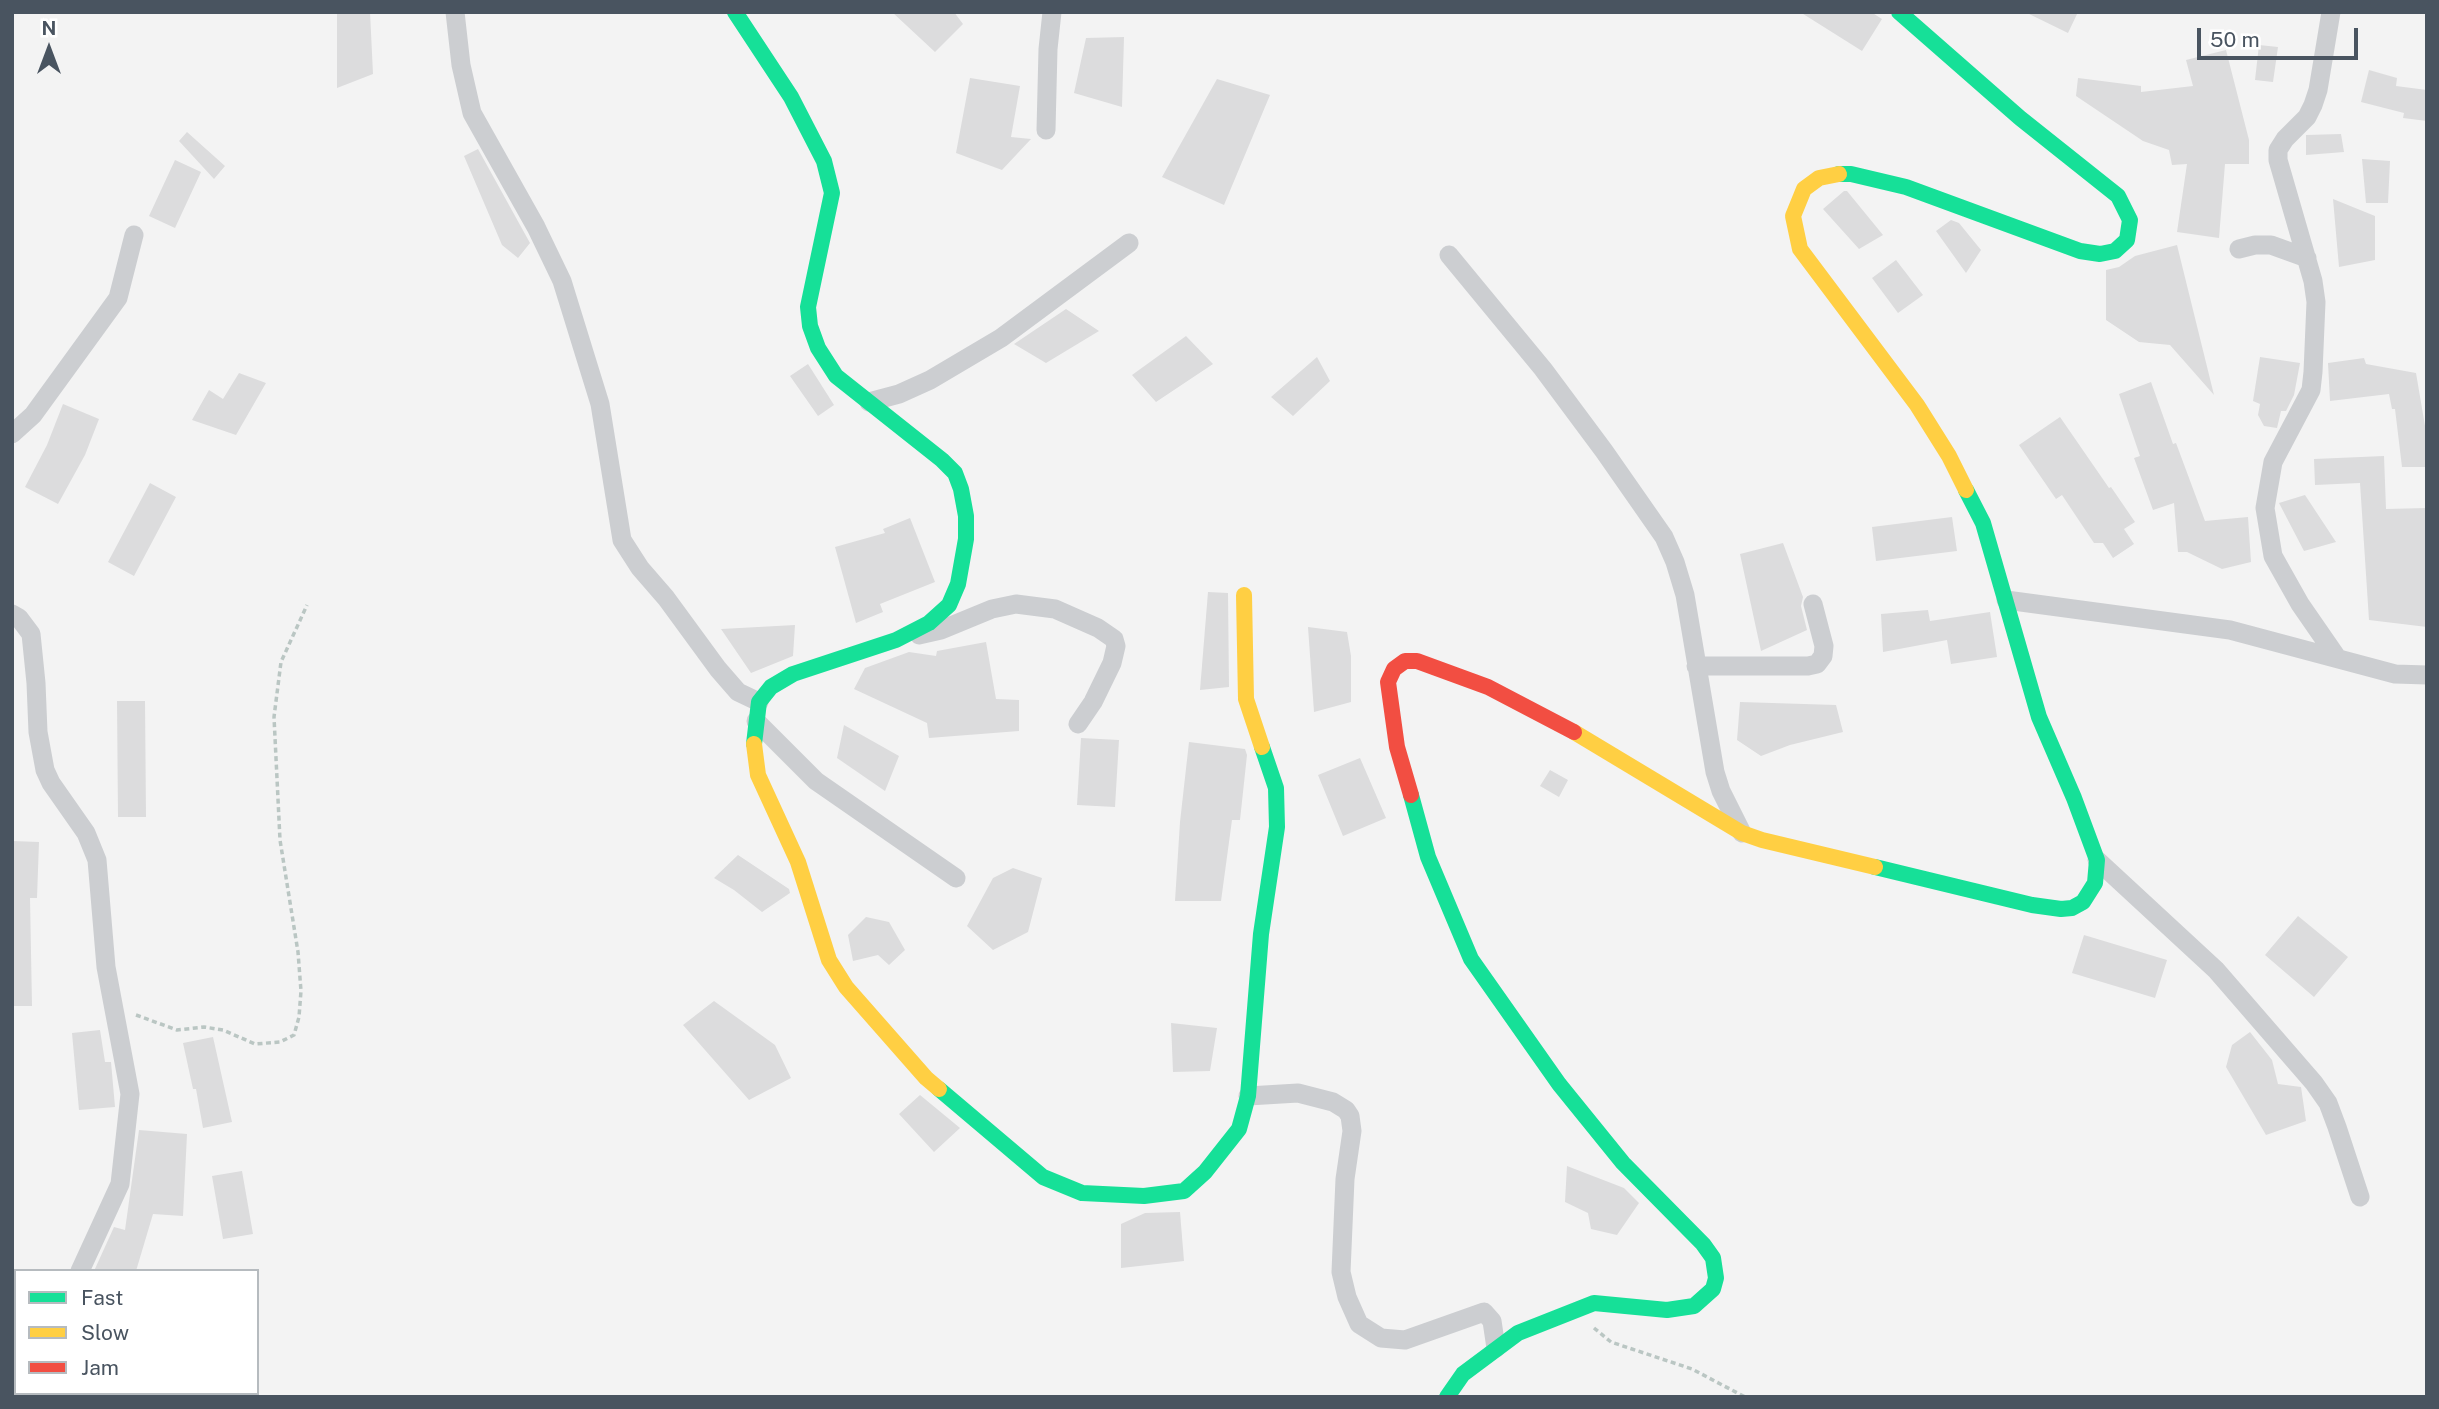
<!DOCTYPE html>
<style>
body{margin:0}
#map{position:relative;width:2439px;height:1409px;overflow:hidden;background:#f3f3f3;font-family:"Public Sans",sans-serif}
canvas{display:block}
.frame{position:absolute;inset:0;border:14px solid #495460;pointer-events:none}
.legend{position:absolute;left:14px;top:1269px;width:245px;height:126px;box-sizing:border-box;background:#fff;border:2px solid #b6bbbf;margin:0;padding:9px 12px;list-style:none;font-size:21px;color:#495460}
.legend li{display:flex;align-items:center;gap:14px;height:35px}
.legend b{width:35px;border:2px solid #b6bbbf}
.north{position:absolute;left:14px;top:14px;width:70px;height:70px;-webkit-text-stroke:5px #fff;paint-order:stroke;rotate:0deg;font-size:19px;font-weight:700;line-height:28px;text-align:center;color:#495460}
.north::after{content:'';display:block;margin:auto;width:24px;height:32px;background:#495460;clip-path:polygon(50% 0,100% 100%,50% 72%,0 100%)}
.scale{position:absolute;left:2197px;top:28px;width:161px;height:32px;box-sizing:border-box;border:4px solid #495460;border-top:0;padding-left:9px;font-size:21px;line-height:24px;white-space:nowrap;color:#495460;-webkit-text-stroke:5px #fff;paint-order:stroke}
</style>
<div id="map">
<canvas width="2439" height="1409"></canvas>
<div class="frame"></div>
<ul class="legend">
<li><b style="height:9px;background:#16e098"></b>Fast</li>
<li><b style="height:9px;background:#ffcf43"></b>Slow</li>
<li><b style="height:9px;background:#f24e42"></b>Jam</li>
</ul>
<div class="north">N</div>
<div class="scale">50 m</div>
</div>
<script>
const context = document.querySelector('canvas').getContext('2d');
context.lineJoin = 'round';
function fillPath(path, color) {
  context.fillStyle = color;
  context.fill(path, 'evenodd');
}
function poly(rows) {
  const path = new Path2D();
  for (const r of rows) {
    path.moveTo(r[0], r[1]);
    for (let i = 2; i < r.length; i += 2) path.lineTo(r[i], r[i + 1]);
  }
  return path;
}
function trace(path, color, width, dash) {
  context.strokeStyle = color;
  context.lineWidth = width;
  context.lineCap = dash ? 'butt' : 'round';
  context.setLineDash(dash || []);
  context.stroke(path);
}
const building = poly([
 [337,12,370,12,373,74,337,88],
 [892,12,954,12,963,24,935,52],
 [1800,12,1871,12,1882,19,1862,51],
 [2025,12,2078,12,2068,33],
 [1124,37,1122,107,1074,93,1086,38],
 [2259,45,2278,47,2273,82,2255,80],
 [2226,50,2249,140,2249,164,2225,164,2219,238,2177,232,2187,164,2172,165,2169,150,2143,141,2076,96,2078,78,2141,86,2141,92,2193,86,2186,60],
 [2369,70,2397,78,2396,86,2427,90,2427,121,2403,118,2404,113,2361,102],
 [970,78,1020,86,1011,137,1031,139,1002,170,956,153],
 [1217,79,1270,95,1224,205,1162,177],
 [187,132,225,166,214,179,179,141],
 [2341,134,2344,152,2306,155,2306,135],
 [478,149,530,243,518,258,502,245,464,156],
 [2362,159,2390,161,2388,203,2366,203],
 [175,160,201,172,175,228,149,216],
 [1844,191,1847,191,1883,235,1859,249,1823,209],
 [2333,199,2375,216,2375,260,2339,267],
 [1951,220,1959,223,1981,250,1966,273,1936,231],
 [2177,245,2214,395,2170,345,2139,342,2106,320,2106,270,2119,267,2135,256],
 [1896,260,1923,295,1898,313,1872,278],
 [1066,309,1099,331,1046,363,1014,344],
 [1186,336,1213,364,1156,402,1132,375],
 [1317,357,1330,381,1293,416,1271,397],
 [2260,357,2300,363,2294,395,2286,411,2281,411,2277,428,2264,426,2258,415,2260,404,2253,401],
 [2364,358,2366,364,2416,373,2425,426,2427,426,2427,467,2402,467,2395,409,2392,409,2389,394,2330,401,2328,363],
 [808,364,834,405,818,416,790,376],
 [239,373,266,383,236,435,192,420,209,390,223,399],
 [2151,382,2173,444,2176,443,2205,521,2248,517,2251,562,2222,569,2187,552,2178,552,2174,503,2153,510,2134,458,2140,456,2119,394],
 [63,404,99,419,85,455,58,504,25,487,47,445],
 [2060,417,2109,488,2111,487,2135,522,2124,529,2134,544,2113,558,2103,543,2094,543,2062,495,2056,499,2019,445],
 [2384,456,2386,509,2427,508,2427,627,2369,620,2360,483,2315,485,2314,459],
 [150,483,176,497,134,576,108,562],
 [2305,495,2336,542,2304,551,2279,503],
 [1952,517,1957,551,1876,561,1872,527],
 [910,518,935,582,880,604,883,612,856,623,835,547,885,533,883,529],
 [1783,543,1803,597,1801,606,1807,630,1761,651,1740,554],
 [1208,592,1228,593,1229,687,1200,690],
 [1928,610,1930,621,1990,612,1997,657,1951,664,1947,640,1883,652,1881,614],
 [795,625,793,656,751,673,721,629],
 [1308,627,1347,632,1351,656,1351,702,1314,712],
 [986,642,996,699,1019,700,1019,731,929,738,927,723,854,689,865,668,909,652,936,656,937,651],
 [117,701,145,701,146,817,118,817],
 [1740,702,1836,705,1843,732,1790,745,1761,756,1737,740],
 [844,725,899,756,885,791,837,758],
 [1081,738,1119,740,1115,807,1077,805],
 [1189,742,1245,749,1247,755,1240,820,1232,820,1221,901,1175,901,1180,822],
 [1360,758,1386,818,1343,836,1318,775],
 [1550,770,1568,780,1559,797,1540,786],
 [12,841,39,842,37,898,30,898,32,1006,12,1006],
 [738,855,789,889,790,893,762,912,734,890,714,878],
 [1013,868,1042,878,1028,932,993,950,967,926,993,878],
 [2298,916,2348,957,2314,997,2265,955],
 [866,917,889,922,905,950,889,965,878,955,853,961,848,935],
 [2084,935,2167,960,2155,998,2072,973],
 [714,1001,775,1045,791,1078,749,1100,683,1025],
 [1171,1023,1217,1028,1210,1071,1173,1072],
 [100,1030,105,1062,111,1062,115,1107,79,1110,72,1033],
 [2250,1032,2272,1060,2278,1084,2301,1087,2306,1121,2266,1135,2226,1067,2232,1045],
 [213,1037,232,1122,203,1128,196,1089,193,1089,183,1043],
 [920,1095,960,1128,934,1152,899,1114],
 [139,1130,187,1134,183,1216,153,1214,136,1271,94,1271,114,1227,125,1230],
 [1567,1166,1624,1188,1639,1203,1617,1235,1591,1229,1588,1213,1565,1202],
 [242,1171,253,1234,223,1239,212,1176],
 [1180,1212,1184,1261,1121,1268,1121,1224,1145,1213]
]);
const path = poly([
 [136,1015,177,1030,204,1027,223,1030,255,1044,280,1042,294,1035,299,1017,301,991,298,952,280,840,274,717,281,662,307,605],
 [1594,1328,1611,1342,1692,1369,1745,1397]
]);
const street = poly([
 [455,12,461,65,472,113,536,227,562,281,600,404,622,540,640,568,666,598,718,669,738,692,759,702],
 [2331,12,2318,90,2313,105,2307,117,2285,139,2278,150,2278,160,2313,281,2316,302,2313,372,2311,390,2273,462,2265,508,2273,556,2300,604,2338,659],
 [1046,130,1048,49,1052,12],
 [2239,249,2255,245,2271,245,2307,258],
 [1449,255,1543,369,1604,451,1664,537,1675,562,1685,595,1715,772,1721,791,1742,833],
 [869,402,899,394,930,380,1001,338,1129,243],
 [12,434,33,415,118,298,134,235],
 [2006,600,2230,630,2395,674,2427,675],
 [12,614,19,618,31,634,36,683,38,732,45,770,51,783,86,833,97,860,106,967,130,1094,120,1184,80,1271],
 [919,635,941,630,992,609,1016,604,1055,609,1098,628,1114,639,1116,646,1112,663,1093,702,1078,724],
 [1696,666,1808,666,1817,664,1823,656,1824,646,1813,604],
 [756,721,816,781,956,878],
 [2097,860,2216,970,2314,1083,2328,1103,2337,1127,2360,1197],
 [1248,1096,1298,1093,1333,1102,1346,1110,1350,1116,1352,1131,1345,1179,1341,1272,1347,1297,1359,1324,1381,1338,1405,1340,1484,1312,1492,1321,1496,1348],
 [12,1361,16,1357]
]);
const fast = poly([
 [735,12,791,97,824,161,832,193,808,307,810,326,818,348,836,376,942,460,955,473,961,489,966,516,966,539,958,584,949,605,929,623,896,640,793,674,771,687,759,702,754,744],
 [1839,174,1851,174,1906,187,2080,251,2100,254,2115,251,2127,240,2130,220,2118,196,2020,118,1899,12],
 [1411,795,1428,857,1471,959,1559,1084,1623,1163,1703,1244,1713,1258,1716,1278,1713,1289,1694,1306,1667,1310,1594,1303,1518,1333,1463,1374,1447,1397],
 [1875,867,2032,905,2061,909,2072,908,2083,902,2095,883,2097,860,2074,798,2039,717,1983,523,1966,490],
 [939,1089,1043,1177,1082,1193,1144,1196,1184,1191,1205,1172,1239,1129,1248,1096,1261,934,1277,827,1276,788,1262,747]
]);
const slow = poly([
 [1839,174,1819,178,1804,189,1793,216,1800,249,1917,405,1949,456,1966,490],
 [1244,595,1246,699,1262,747],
 [1574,732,1742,833,1762,840,1875,867],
 [754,744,758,775,798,862,829,960,846,987,926,1078,939,1089]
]);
const jam = poly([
 [1411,795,1397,747,1388,682,1394,669,1405,661,1417,661,1488,687,1574,732]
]);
fillPath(building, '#dcdcdd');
trace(path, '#bac6c3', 3.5, [5, 3.5]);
trace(street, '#ccced1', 19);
trace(fast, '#16e098', 16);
trace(slow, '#ffcf43', 16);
trace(jam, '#f24e42', 16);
</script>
